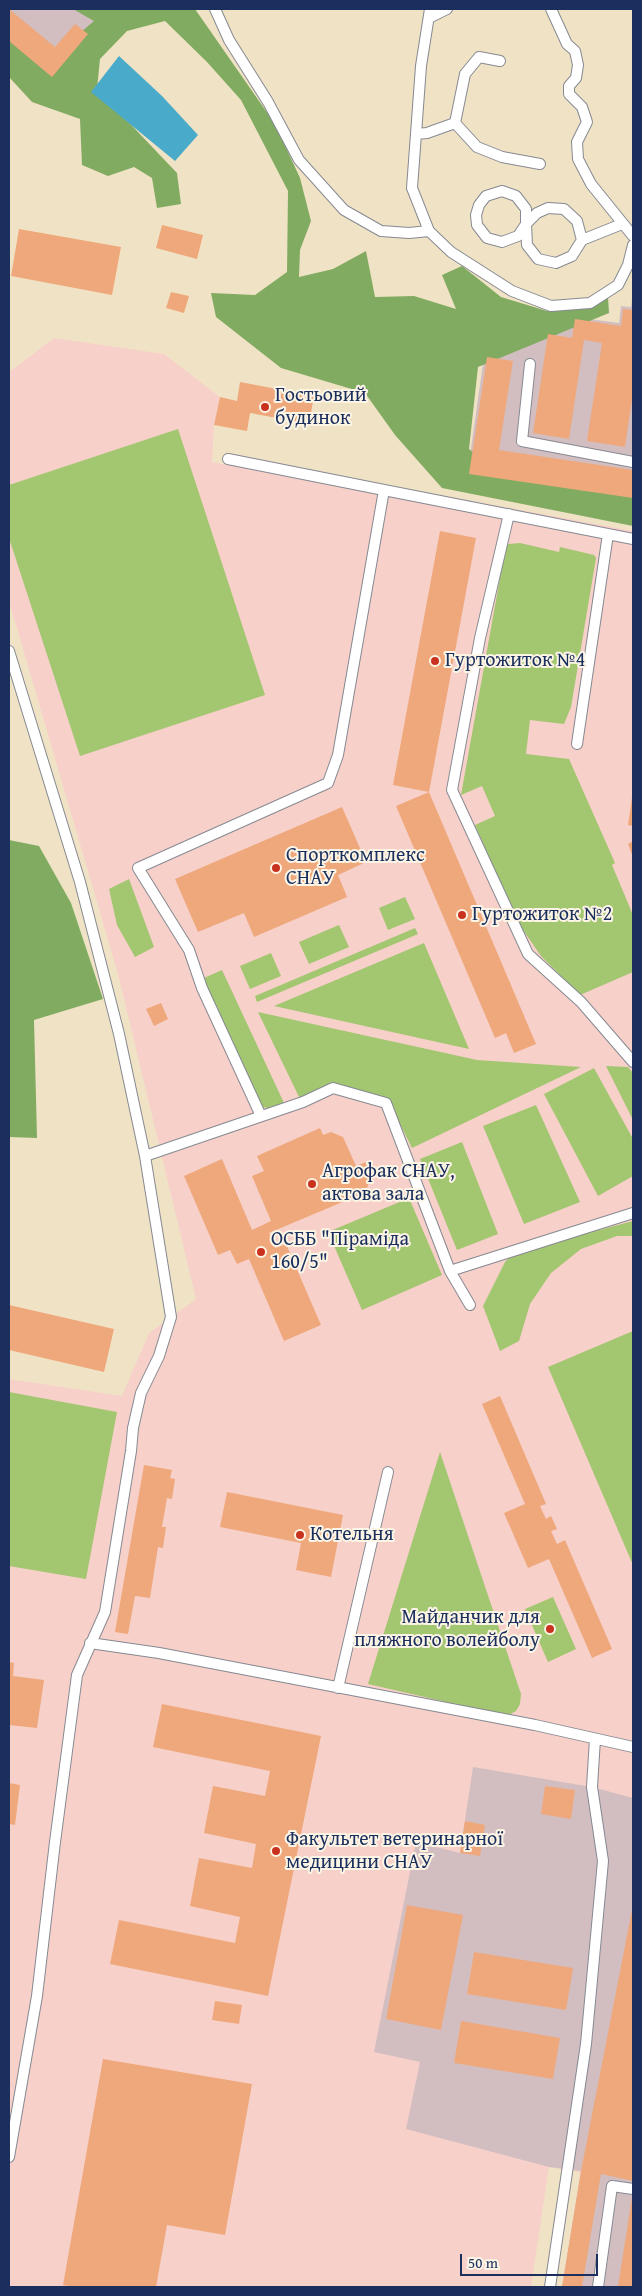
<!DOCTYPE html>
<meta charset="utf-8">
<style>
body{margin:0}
#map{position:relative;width:642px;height:2296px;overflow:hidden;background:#f0e3c5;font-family:"Gentium Book Plus",serif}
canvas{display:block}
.frame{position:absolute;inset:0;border:10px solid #1b2f5e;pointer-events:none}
.scale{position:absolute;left:460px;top:2254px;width:138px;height:22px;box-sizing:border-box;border:2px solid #1b2f5e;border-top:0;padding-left:6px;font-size:15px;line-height:18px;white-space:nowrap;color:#1b2f5e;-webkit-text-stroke:4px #fcf5e5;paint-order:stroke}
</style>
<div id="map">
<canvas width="642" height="2296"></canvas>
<div class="frame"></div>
<div class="scale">50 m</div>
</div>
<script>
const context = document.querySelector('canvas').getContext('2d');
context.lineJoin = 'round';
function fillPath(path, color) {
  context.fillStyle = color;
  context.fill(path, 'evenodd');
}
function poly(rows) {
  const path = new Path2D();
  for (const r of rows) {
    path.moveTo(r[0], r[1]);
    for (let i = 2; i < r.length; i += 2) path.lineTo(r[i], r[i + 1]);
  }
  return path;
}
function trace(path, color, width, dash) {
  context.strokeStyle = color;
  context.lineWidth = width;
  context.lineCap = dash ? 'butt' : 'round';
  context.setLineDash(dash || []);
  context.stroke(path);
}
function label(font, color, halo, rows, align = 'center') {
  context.font = font + ' "Gentium Book Plus",serif';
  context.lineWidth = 4;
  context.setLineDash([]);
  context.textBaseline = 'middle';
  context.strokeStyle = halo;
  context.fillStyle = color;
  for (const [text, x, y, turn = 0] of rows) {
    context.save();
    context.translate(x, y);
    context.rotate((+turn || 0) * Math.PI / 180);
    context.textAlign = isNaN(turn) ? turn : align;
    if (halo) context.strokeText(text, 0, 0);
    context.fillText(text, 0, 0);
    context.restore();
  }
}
const built = poly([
 [54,338,164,354,220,397,214,425,212,462,352,488,355,479,633,531,633,2181,549,2167,531,2287,9,2287,9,1379,122,1396,149,1333,196,1299,118,974,9,601,9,372]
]);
const industrial = poly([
 [9,9,122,9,54,90,9,56],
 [633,291,633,501,467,476,484,357,574,317,619,323,621,306,631,307],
 [473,1767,592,1787,633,1798,633,2287,562,2287,581,2171,549,2167,406,2129,420,2062,374,2052,416,1842,460,1853]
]);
const green = poly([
 [178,429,265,695,80,756,9,538,9,485],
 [520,543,559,552,560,547,594,555,596,558,571,707,564,724,530,720,526,754,569,759,615,863,612,865,633,915,633,972,580,995,541,956,523,930,493,866,475,825,495,816,482,786,461,795,505,550,508,544],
 [129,879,154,947,135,957,117,925,109,889],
 [405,897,415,919,388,930,379,908],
 [339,925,349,947,309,964,299,942],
 [415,928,418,934,257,1002,255,996],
 [424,943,469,1049,274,1006],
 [271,953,281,976,250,989,240,966],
 [222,970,284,1103,267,1108,257,1105,198,991,204,978],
 [258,1012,477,1060,581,1067,412,1148,390,1104,328,1089,300,1099],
 [606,1066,628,1067,633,1073,633,1120],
 [594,1068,633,1139,633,1176,598,1196,544,1094],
 [536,1105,580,1202,524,1224,483,1126],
 [462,1142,498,1234,457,1250,420,1159],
 [409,1198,442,1275,362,1310,328,1232],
 [633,1221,633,1236,617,1236,581,1249,551,1273,530,1304,519,1341,500,1351,483,1306,505,1262,513,1253],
 [633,1331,633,1565,548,1367],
 [9,1392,117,1412,86,1579,9,1566],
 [440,1452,521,1694,520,1704,516,1711,507,1716,368,1684],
 [553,1597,576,1649,548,1662,525,1609]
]);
const forest = poly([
 [73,9,195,9,275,124,300,178,311,221,300,250,299,277,333,269,366,251,375,297,414,296,456,309,442,275,462,266,501,297,547,311,608,297,609,313,478,367,469,449,505,478,628,496,633,491,633,526,442,488,395,435,365,393,281,368,216,317,211,293,255,295,287,272,288,191,241,100,207,62,165,21,127,31,100,59,97,89,177,173,181,204,157,208,152,178,134,167,108,176,82,165,80,119,32,102,9,77,9,23,53,56,94,21],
 [9,840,39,846,71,903,103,999,34,1020,37,1138,9,1137]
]);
const water = poly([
 [119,56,162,96,198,135,175,161,91,92]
]);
const building = poly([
 [9,9,55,47,75,24,88,34,52,77,9,41],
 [162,225,203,235,197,259,156,248],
 [19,229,121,247,112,295,11,276],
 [171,292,189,296,184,313,166,308],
 [623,309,633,310,633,393,625,447,587,441,602,343,584,340,569,439,533,433,548,334,572,338,575,319,621,326],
 [487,357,513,361,499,450,633,470,633,498,469,474],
 [240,382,314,396,309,424,250,413,247,431,214,425,220,397,237,401],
 [440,531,476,538,429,792,393,785],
 [429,792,536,1044,514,1053,506,1033,495,1038,396,806],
 [632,797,633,797,633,826,628,825],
 [342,807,366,862,338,875,347,897,254,937,244,913,198,932,175,879],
 [633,841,633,857,628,844],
 [161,1003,168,1019,154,1026,146,1009],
 [320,1128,323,1135,331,1132,343,1137,356,1166,366,1162,374,1165,366,1192,269,1233,275,1248,286,1244,321,1325,284,1341,249,1259,237,1264,230,1250,218,1255,184,1176,222,1159,252,1230,271,1221,252,1176,264,1171,257,1156],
 [9,1305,114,1329,104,1372,9,1350],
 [500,1396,546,1504,540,1506,546,1519,551,1516,557,1529,551,1531,557,1544,565,1540,612,1649,592,1658,549,1559,528,1568,504,1513,525,1504,482,1404],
 [144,1465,172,1470,170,1478,175,1479,172,1499,167,1498,162,1527,166,1527,163,1548,158,1547,150,1598,135,1596,128,1634,115,1632],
 [227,1492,343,1515,331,1577,296,1570,301,1543,220,1527],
 [9,1662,14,1663,13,1676,44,1680,37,1728,9,1725],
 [162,1704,321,1736,268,1996,110,1964,119,1920,235,1943,240,1917,190,1906,199,1858,252,1868,256,1844,204,1833,213,1786,265,1796,270,1771,153,1747],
 [9,1783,20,1785,15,1825,9,1824],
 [545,1786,575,1790,571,1819,541,1814],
 [465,1821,485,1825,480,1856,460,1853],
 [407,1905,463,1915,441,2030,386,2019],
 [632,1910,633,2181,601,2174,582,2287,562,2287,581,2171],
 [474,1952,573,1968,566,2010,467,1994],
 [215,2001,242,2005,239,2024,212,2020],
 [461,2021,560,2038,553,2079,454,2063],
 [103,2059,252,2084,225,2235,167,2225,156,2287,74,2287,63,2285],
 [632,2197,633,2287,618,2287]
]);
const lane = poly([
 [215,9,229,40,268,102,299,160,344,210,381,231,409,233,429,231],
 [430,9,421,66,412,188,429,231,451,252,512,291,551,306,590,303,618,285,628,265,633,245],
 [551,9,567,44,575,51,578,65,576,78,569,86,569,94,582,107,587,122,577,142,578,159,591,184,633,236],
 [429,18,447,9],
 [500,61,479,57,465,74,455,123,477,147,502,157,540,164],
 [416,134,427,133,455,123],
 [526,224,518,236,502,242,487,238,477,225,476,215,479,205,486,196,502,191,516,196,526,209,526,224,527,245,538,259,556,263,572,256,582,240,577,221,564,209,548,208,537,213,526,224],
 [582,240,622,224],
 [530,364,522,441,633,462],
 [228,459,384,490],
 [509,514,480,638,452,790,528,954,581,1002,633,1062],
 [9,651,80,882,119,1034,145,1156,171,1317,159,1356,141,1393,133,1428,131,1451,105,1612,77,1675,55,1842,37,1996,9,2157],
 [577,744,608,534],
 [261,1116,202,988,189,950,138,868,328,783,338,755,384,490,633,539],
 [145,1156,303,1102,333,1088,386,1103,450,1271,633,1213],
 [450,1271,470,1305],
 [90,1643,159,1653,535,1725,633,1747],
 [338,1688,388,1472],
 [550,2287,586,2044,603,1861,592,1787,595,1739],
 [598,2287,612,2186,633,2189]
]);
const markers = [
 [265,407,5,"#c8321e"],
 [435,661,5,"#c8321e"],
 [276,868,5,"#c8321e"],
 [462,915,5,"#c8321e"],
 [312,1184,5,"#c8321e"],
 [261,1252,5,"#c8321e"],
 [300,1535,5,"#c8321e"],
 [550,1629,5,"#c8321e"],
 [276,1851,5,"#c8321e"]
];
const poiNames = [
 ["Гостьовий",275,396],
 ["будинок",275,419],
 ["Гуртожиток №4",445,661],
 ["Спорткомплекс",286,856],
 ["СНАУ",286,879],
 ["Гуртожиток №2",472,915],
 ["Агрофак СНАУ,",322,1172],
 ["актова зала",322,1195],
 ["ОСББ \"Піраміда",271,1240],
 ["160/5\"",271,1263],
 ["Котельня",310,1535],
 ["Майданчик для",540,1618,"right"],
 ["пляжного волейболу",540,1641,"right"],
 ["Факультет ветеринарної",286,1840],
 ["медицини СНАУ",286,1863]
];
fillPath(built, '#f7d0c9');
fillPath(industrial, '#d2bec1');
fillPath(green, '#a3c670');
fillPath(forest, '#82ab62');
fillPath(water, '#4aaac9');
fillPath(building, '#efa87c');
trace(lane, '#868992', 12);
trace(lane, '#fff', 10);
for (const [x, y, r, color] of markers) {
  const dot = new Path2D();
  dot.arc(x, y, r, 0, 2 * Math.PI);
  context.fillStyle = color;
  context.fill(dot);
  trace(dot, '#fcf5e5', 2);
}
label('20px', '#1b2f5e', '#fcf5e5', poiNames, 'left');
</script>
